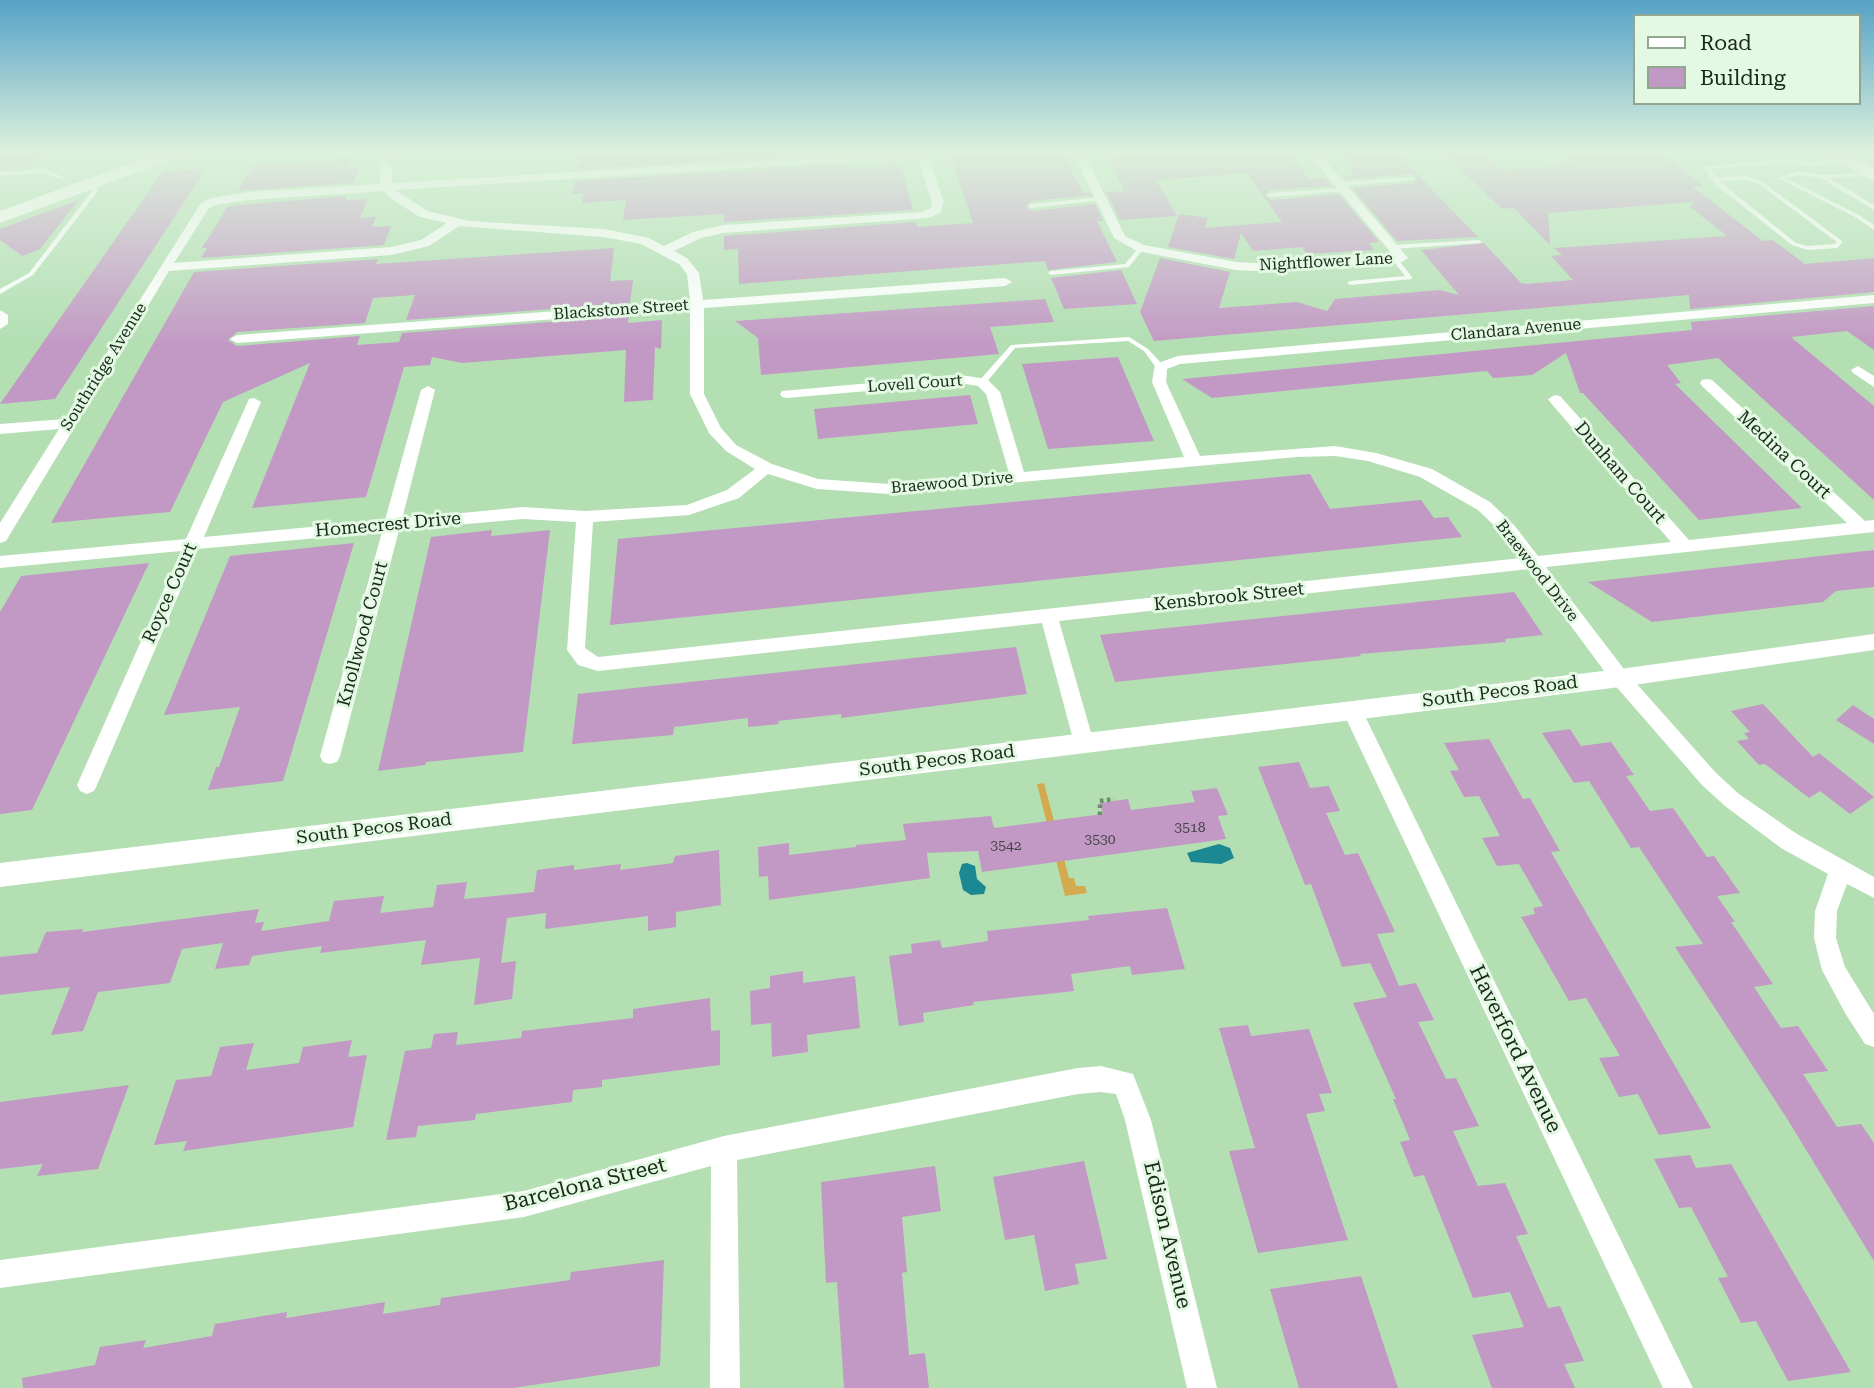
<!DOCTYPE html>
<style>
body{margin:0}
#map{position:relative;width:1874px;height:1388px;overflow:hidden;background:#b3dfb3;font-family:"Roboto Serif",serif}
canvas{display:block}
.legend{position:absolute;left:1633px;top:14px;width:228px;height:91px;box-sizing:border-box;background:#e3f9e3;border:2px solid #92a692;margin:0;padding:9px 12px;list-style:none;font-size:21px;color:#182918}
.legend li{display:flex;align-items:center;gap:14px;height:35px}
.legend b{width:35px;border:2px solid #92a692}
</style>
<div id="map">
<canvas width="1874" height="1388"></canvas>
<ul class="legend">
<li><b style="height:9px;background:#fff"></b>Road</li>
<li><b style="height:19px;background:#c299c4"></b>Building</li>
</ul>
</div>
<script>
const context = document.querySelector('canvas').getContext('2d');
context.lineJoin = 'round';
function fillPath(path, color) {
  context.fillStyle = color;
  context.fill(path, 'evenodd');
}
function poly(rows) {
  const path = new Path2D();
  for (const r of rows) {
    path.moveTo(r[0], r[1]);
    for (let i = 2; i < r.length; i += 2) path.lineTo(r[i], r[i + 1]);
  }
  return path;
}
function trace(path, color, width, dash) {
  context.strokeStyle = color;
  context.lineWidth = width;
  context.lineCap = dash ? 'butt' : 'round';
  context.setLineDash(dash || []);
  context.stroke(path);
}
function label(font, color, halo, rows, align = 'center') {
  context.font = font + ' "Roboto Serif",serif';
  context.lineWidth = 6;
  context.setLineDash([]);
  context.textBaseline = 'middle';
  context.strokeStyle = halo;
  context.fillStyle = color;
  for (const [text, x, y, turn = 0] of rows) {
    context.save();
    context.translate(x, y);
    context.rotate((+turn || 0) * Math.PI / 180);
    context.textAlign = isNaN(turn) ? turn : align;
    if (halo) context.strokeText(text, 0, 0);
    context.fillText(text, 0, 0);
    context.restore();
  }
}
const green = poly([
 [1044,783,1069,878,1074,878,1076,886,1085,886,1087,893,1065,896,1037,784]
]);
const water = poly([
 [1219,844,1230,848,1234,858,1221,864,1191,862,1187,853],
 [967,863,975,866,977,879,986,887,984,894,971,895,963,890,959,873,962,864]
]);
const building = poly([
 [0,150,45,150,29,167,0,169],
 [580,150,850,150,850,152,577,169],
 [949,150,988,150,989,153,1061,150,1083,193,1090,193,1091,195,1031,201,1026,207,1031,211,1095,204,1103,221,1097,221,1117,262,1048,270,1045,261,739,284,738,249,724,250,724,236,916,222,917,227,973,223],
 [1190,150,1287,150,1309,179,1325,178,1332,186,1270,190,1265,194,1266,197,1270,200,1339,194,1379,242,1369,243,1374,250,1307,254,1302,247,1253,251,1241,233,1234,259,1168,247,1179,214,1208,218,1205,228,1282,222,1247,173,1156,180,1177,216,1120,220,1106,192,1125,191,1108,159,1135,156,1133,154],
 [1343,150,1394,150,1478,237,1397,241,1352,188,1414,183,1418,179,1412,174,1345,179,1343,177,1355,176,1349,169,1355,168,1350,162,1354,162],
 [1440,150,1480,150,1501,170,1574,165,1565,158,1659,152,1704,186,1693,187,1763,241,1773,240,1805,264,1874,258,1874,292,1690,309,1689,295,1154,341,1140,312,1160,258,1230,272,1219,308,1297,302,1327,311,1335,299,1440,290,1459,295,1421,250,1484,243,1521,283,1527,284,1573,280,1551,256,1562,255,1554,248,1727,236,1690,207,1694,202,1548,213,1550,245,1514,208,1502,209],
 [353,159,349,168,360,167,353,183,238,191,254,165],
 [851,164,851,168,901,165,913,210,724,222,724,214,623,220,626,200,582,203,584,193,572,194,575,181],
 [206,169,55,399,0,404,163,171],
 [347,196,345,200,368,199,360,218,376,217,372,227,391,226,384,245,201,258,207,248,202,248,228,206],
 [79,200,40,249,22,256,0,240,0,229],
 [614,248,610,281,633,280,630,303,406,320,415,295,373,298,365,323,237,332,228,340,237,346,360,336,357,345,399,342,402,333,629,316,628,323,662,320,661,349,655,347,653,400,624,402,626,350,462,363,432,357,430,365,404,367,366,497,252,508,310,363,223,402,170,512,51,523,194,272,378,259,376,264],
 [1121,270,1137,304,1064,309,1051,278],
 [1045,299,1054,322,990,327,999,354,761,375,758,338,735,321],
 [1874,306,1874,350,1847,331,1791,337,1874,406,1874,500,1718,358,1667,365,1681,383,1675,384,1802,508,1699,520,1583,393,1580,393,1566,353,1532,375,1493,378,1487,371,1212,398,1182,379,1692,330,1691,322],
 [1118,357,1154,441,1048,449,1022,364],
 [970,395,978,424,818,439,814,409],
 [1310,474,1330,509,1421,500,1434,518,1448,517,1462,537,610,625,618,539],
 [492,530,491,536,550,530,523,752,426,762,425,765,378,771,431,537],
 [354,543,283,781,208,790,216,767,219,767,240,707,164,715,230,556],
 [1874,550,1874,587,1836,591,1823,602,1652,622,1588,582],
 [149,563,32,810,0,814,0,612,21,576],
 [1514,592,1543,635,1505,639,1506,642,1360,654,1361,656,1115,682,1100,635],
 [1016,647,1027,694,841,718,841,714,778,721,779,724,748,727,748,718,674,727,673,735,572,744,578,694],
 [1763,704,1813,757,1819,753,1874,797,1850,814,1820,791,1809,798,1765,764,1759,765,1737,741,1749,739,1744,733,1750,732,1731,711],
 [1853,705,1874,719,1874,744,1836,720],
 [1570,729,1581,746,1611,742,1634,775,1626,776,1650,811,1673,808,1707,857,1714,856,1740,893,1717,896,1735,922,1731,922,1773,984,1754,987,1781,1028,1798,1026,1828,1071,1803,1074,1837,1127,1861,1124,1874,1143,1874,1261,1786,1117,1675,947,1703,944,1639,847,1631,848,1589,781,1574,783,1542,733],
 [1489,739,1523,799,1530,798,1560,851,1551,852,1711,1128,1659,1135,1638,1094,1619,1097,1599,1058,1620,1056,1586,998,1569,1001,1521,917,1535,914,1533,908,1543,906,1519,864,1497,866,1482,838,1500,836,1479,796,1464,797,1450,771,1459,770,1444,743],
 [1299,762,1310,788,1329,786,1340,811,1326,813,1345,855,1358,853,1395,932,1377,934,1399,986,1416,983,1434,1020,1418,1022,1446,1079,1456,1078,1479,1126,1453,1131,1478,1186,1505,1183,1528,1234,1516,1236,1548,1308,1560,1306,1584,1361,1564,1364,1575,1388,1492,1388,1472,1335,1524,1327,1510,1292,1473,1298,1424,1175,1414,1177,1400,1142,1410,1140,1393,1099,1396,1099,1353,1003,1387,997,1370,963,1342,967,1311,884,1305,885,1258,767],
 [1217,788,1228,815,1218,816,1226,839,982,872,978,851,927,853,930,878,769,900,768,876,759,877,758,847,789,843,789,855,856,847,856,845,906,840,903,824,991,816,994,828,1103,814,1100,803,1128,799,1131,810,1195,802,1191,791],
 [719,850,721,905,676,912,676,927,648,931,648,916,545,929,546,913,507,918,501,963,516,961,512,999,474,1005,480,958,421,965,426,940,320,953,322,946,252,956,249,965,215,969,223,943,182,949,170,983,98,992,83,1031,51,1035,70,987,0,995,0,957,37,953,46,932,83,929,82,932,259,909,255,923,264,922,261,931,329,921,334,901,384,896,380,913,433,907,437,885,467,882,464,899,534,892,537,870,574,865,574,870,621,864,620,870,673,863,675,856],
 [1167,908,1185,969,1132,975,1130,966,1071,974,1074,991,973,1002,974,1005,923,1013,924,1022,899,1026,889,956,912,953,911,944,940,940,942,948,988,941,987,931,1089,920,1088,916],
 [803,971,803,983,855,976,860,1028,807,1035,808,1052,772,1057,771,1023,751,1025,750,991,770,988,770,976],
 [710,998,711,1031,720,1030,720,1065,602,1080,602,1087,573,1090,572,1102,476,1114,475,1120,418,1126,416,1137,386,1140,405,1051,431,1048,434,1034,458,1032,456,1045,521,1038,522,1031,633,1018,633,1009],
 [1248,1025,1251,1036,1309,1029,1332,1093,1319,1094,1325,1111,1306,1114,1348,1240,1258,1253,1229,1151,1255,1148,1219,1028],
 [352,1040,348,1057,367,1055,353,1127,183,1151,187,1141,154,1145,176,1080,211,1076,220,1047,254,1043,246,1070,299,1063,303,1047],
 [129,1085,98,1169,37,1176,43,1164,0,1169,0,1102],
 [1690,1155,1696,1168,1731,1164,1851,1372,1788,1381,1756,1321,1741,1323,1718,1278,1728,1277,1691,1207,1679,1208,1654,1159],
 [1084,1161,1107,1259,1075,1264,1079,1284,1045,1291,1034,1235,1005,1240,993,1177],
 [935,1166,941,1211,902,1217,907,1272,902,1273,909,1355,925,1353,929,1388,844,1388,837,1282,826,1283,821,1182],
 [664,1260,660,1366,513,1388,23,1388,22,1378,95,1365,100,1347,146,1340,143,1348,212,1336,215,1324,287,1312,286,1318,385,1302,383,1314,440,1305,441,1298,570,1280,571,1272],
 [1361,1276,1398,1388,1299,1388,1270,1289]
]);
const path = poly([
 [1100,815,1100,801,1114,799]
]);
const service = poly([
 [1848,158,1851,160,1850,161,1814,166,1785,163,1711,169,1717,177,1744,176,1760,180,1842,241,1842,243,1837,248,1807,250,1792,245,1716,185,1704,168,1707,166,1785,159,1814,162,1848,158],
 [1744,180,1756,182,1837,242,1835,244,1807,246,1796,243,1719,181,1744,180],
 [44,169,66,178,63,180,43,173,0,176,0,172,44,169],
 [1799,171,1824,175,1871,173,1871,175,1869,176,1829,178,1874,205,1874,210,1821,178,1799,175,1786,178,1859,215,1874,225,1874,230,1855,217,1778,178,1799,171],
 [1412,177,1415,179,1414,180,1340,186,1337,184,1340,182,1412,177],
 [88,183,92,183,98,191,33,275,0,294,0,289,29,273,92,191,87,184,88,183],
 [1345,188,1348,190,1347,191,1270,197,1267,195,1270,193,1345,188],
 [1101,197,1104,199,1103,200,1031,208,1028,206,1031,204,1101,197],
 [1479,240,1482,242,1481,243,1393,249,1390,247,1393,245,1479,240],
 [1139,247,1144,248,1129,267,1051,275,1048,273,1051,271,1125,264,1139,247],
 [1394,256,1396,257,1412,277,1412,279,1350,285,1347,283,1350,281,1405,276,1391,258,1394,256],
 [1129,337,1148,349,1163,365,1163,369,1157,369,1144,351,1128,341,1015,348,985,384,982,384,978,382,1011,345,1129,337]
]);
const minor = poly([
 [385,150,396,150,388,163,392,167,392,183,901,152,921,154,930,162,944,202,940,213,928,218,723,233,701,238,674,251,687,258,699,273,703,300,1005,278,1012,282,1005,286,704,308,704,394,721,428,736,445,772,464,818,479,889,484,1009,473,986,394,978,386,960,383,787,398,782,397,780,394,782,391,960,375,987,379,1000,392,1024,472,1184,457,1152,382,1155,364,1178,356,1874,295,1874,303,1180,364,1167,369,1166,382,1200,456,1335,446,1376,453,1432,469,1490,502,1514,525,1538,556,1671,542,1550,402,1548,399,1555,395,1560,396,1689,540,1847,523,1702,386,1700,383,1702,380,1707,379,1712,380,1865,521,1874,520,1874,532,1546,567,1627,673,1716,773,1739,794,1797,834,1874,877,1874,898,1847,884,1837,911,1836,938,1845,967,1874,1014,1874,1047,1865,1044,1845,1013,1822,970,1814,938,1815,911,1828,874,1781,848,1725,806,1702,785,1613,683,1529,569,1059,621,1094,743,1091,749,1084,751,1077,749,1074,743,1042,623,598,671,578,665,567,650,576,522,523,519,399,530,340,756,337,762,330,764,323,762,320,756,382,532,198,549,97,785,94,791,87,794,80,791,77,785,181,551,0,568,0,556,186,539,249,399,254,398,261,402,204,537,385,520,421,390,428,386,435,390,402,519,523,507,585,511,687,505,727,490,755,469,726,451,709,433,690,394,690,309,237,343,230,339,237,335,690,301,687,274,679,264,641,244,604,237,459,226,429,246,391,255,169,271,6,541,0,543,0,523,59,429,0,434,0,424,65,419,201,203,212,198,248,192,380,184,380,168,376,164,385,150],
 [901,158,914,159,919,163,932,202,931,208,922,212,723,225,693,232,664,246,649,238,604,229,469,221,428,211,395,190,901,158],
 [384,191,389,197,420,217,447,223,421,240,391,247,174,263,209,208,215,205,248,200,384,191],
 [1335,456,1368,461,1420,477,1478,510,1502,533,1521,558,598,657,585,648,593,522,689,515,739,498,768,474,817,489,889,494,1297,457,1335,456],
 [1072,150,1109,150,1104,153,1085,155,1125,236,1144,245,1236,262,1276,264,1393,255,1305,150,1317,150,1408,258,1402,262,1276,272,1236,270,1137,251,1114,238,1072,150],
 [1858,366,1874,376,1874,387,1853,373,1851,370,1858,366],
 [1352,702,1359,705,1362,710,1693,1388,1663,1388,1342,710,1345,705,1352,702],
 [1101,1066,1133,1074,1151,1120,1217,1388,1187,1388,1125,1120,1116,1094,1101,1092,1078,1094,737,1160,740,1388,710,1388,711,1166,524,1217,0,1288,0,1260,524,1191,724,1136,1078,1068,1101,1066]
]);
const tertiary = poly([
 [0,310,8,315,8,324,0,329,0,310],
 [1874,634,1874,650,1620,687,0,887,0,863,1620,669,1874,634]
]);
const primary = poly([
 [166,150,191,150,188,154,0,223,0,211,166,150],
 [1823,150,1844,150,1874,169,1874,182,1823,150]
]);
const numberNames = [
 ["3518",1190,828],
 ["3530",1100,840],
 ["3542",1006,846]
];
const farStreetnames = [
 ["Nightflower Lane",1326,262,-3],
 ["Blackstone Street",621,310,-4],
 ["Clandara Avenue",1516,330,-5],
 ["Southridge Avenue",104,367,-58],
 ["Lovell Court",915,384,-4],
 ["Braewood Drive",952,483,-5],
 ["Braewood Drive",1537,571,52]
];
const streetNames = [
 ["Medina Court",1784,455,43],
 ["Dunham Court",1620,473,49],
 ["Homecrest Drive",388,525,-5],
 ["Royce Court",170,593,-66],
 ["Kensbrook Street",1229,597,-6],
 ["Knollwood Court",363,634,-75],
 ["South Pecos Road",1500,692,-7],
 ["South Pecos Road",937,761,-7],
 ["South Pecos Road",374,829,-7]
];
const nearStreetnames = [
 ["Haverford Avenue",1515,1049,64],
 ["Barcelona Street",585,1185,-14],
 ["Edison Avenue",1167,1235,77]
];
fillPath(green, '#d4aa4e');
fillPath(water, '#1b8892');
fillPath(building, '#c299c4');
trace(path, '#6c8c6c', 4.5, [3.5, 3.5]);
fillPath(service, '#fff');
fillPath(minor, '#fff');
fillPath(tertiary, '#fff');
fillPath(primary, '#fff');
const sky = context.createLinearGradient(0, 0, 0, 344);
sky.addColorStop(0, '#56a2c6');
sky.addColorStop(0.44, '#ddf1dd');
sky.addColorStop(1, '#ddf1dd00');
context.fillStyle = sky;
context.fillRect(0, 0, 1874, 344);
label('14px', '#424543', null, numberNames);
label('16px', '#182918', '#e3f9e3', farStreetnames);
label('18px', '#182918', '#e3f9e3', streetNames);
label('21px', '#182918', '#e3f9e3', nearStreetnames);
</script>
